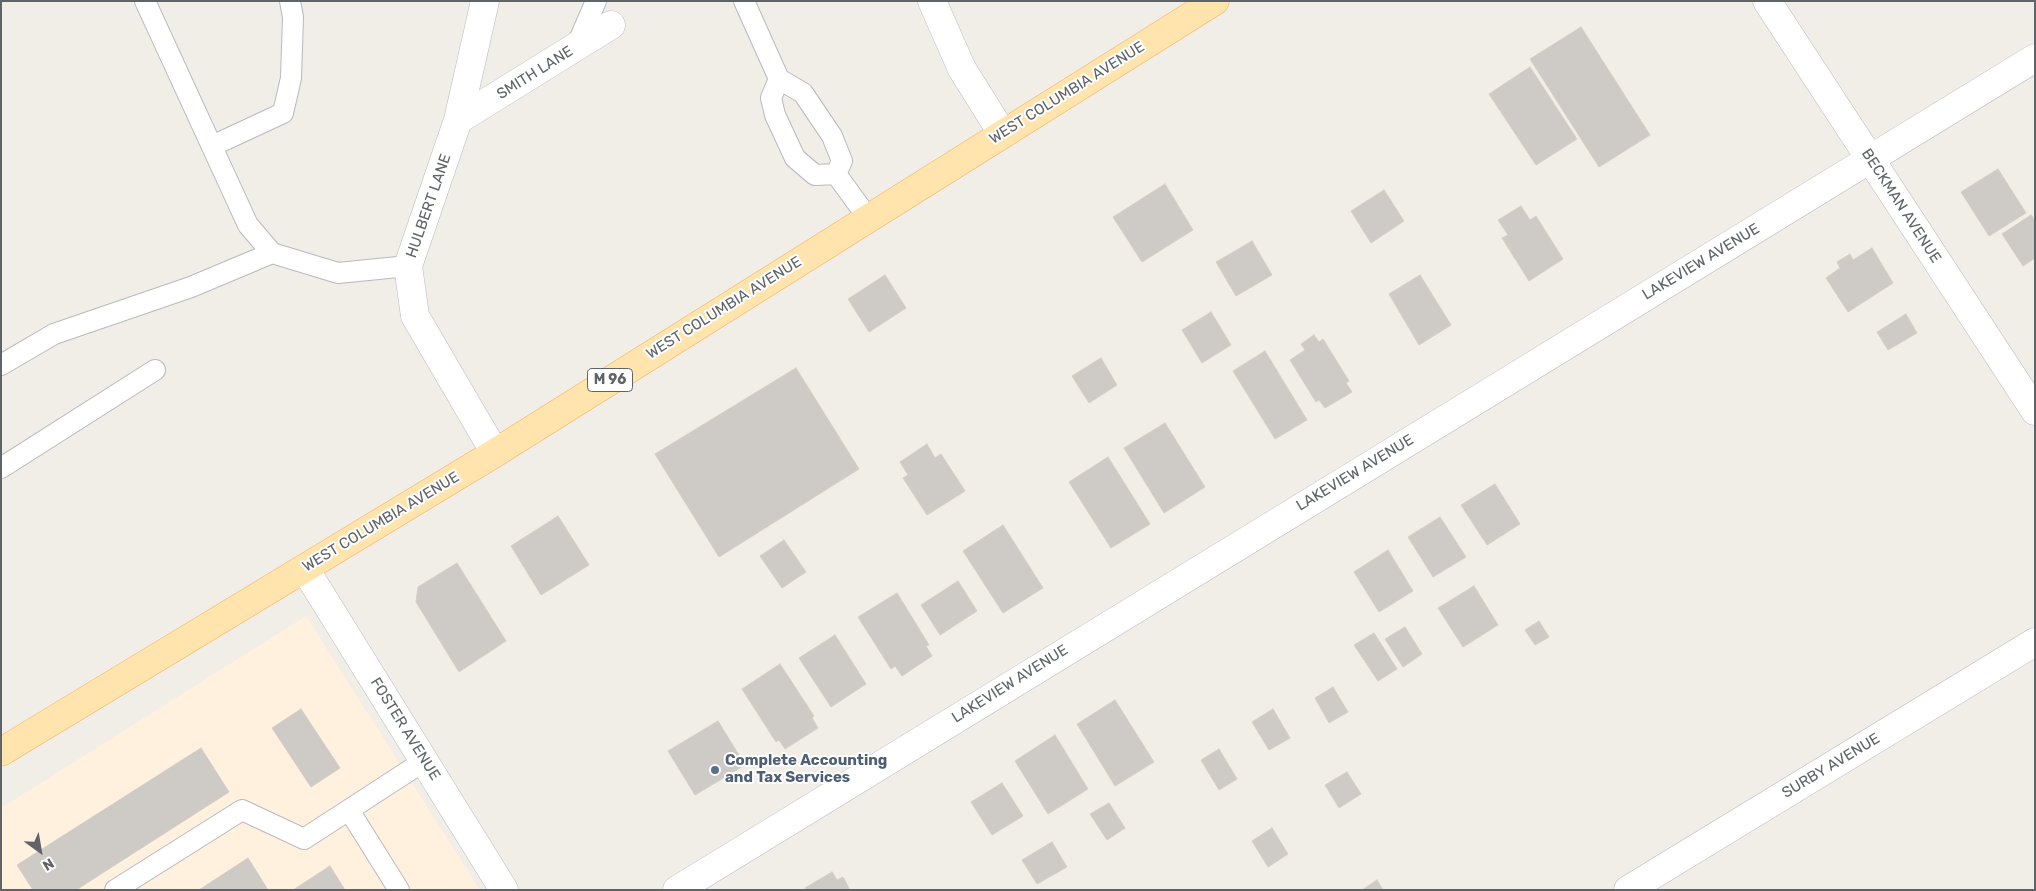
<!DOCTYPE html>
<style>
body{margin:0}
#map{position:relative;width:2036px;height:891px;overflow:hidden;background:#f1ede7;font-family:Rubik,sans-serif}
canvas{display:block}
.frame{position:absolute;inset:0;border:2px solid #5e6468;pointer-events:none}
.north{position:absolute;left:15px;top:826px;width:50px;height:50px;-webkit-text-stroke:4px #fff;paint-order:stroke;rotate:148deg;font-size:14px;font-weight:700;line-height:20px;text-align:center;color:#5e6468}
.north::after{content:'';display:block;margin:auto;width:18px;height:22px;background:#5e6468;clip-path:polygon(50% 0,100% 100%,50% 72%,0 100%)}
</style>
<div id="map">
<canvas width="2036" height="891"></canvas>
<div class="frame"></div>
<div class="north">N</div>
</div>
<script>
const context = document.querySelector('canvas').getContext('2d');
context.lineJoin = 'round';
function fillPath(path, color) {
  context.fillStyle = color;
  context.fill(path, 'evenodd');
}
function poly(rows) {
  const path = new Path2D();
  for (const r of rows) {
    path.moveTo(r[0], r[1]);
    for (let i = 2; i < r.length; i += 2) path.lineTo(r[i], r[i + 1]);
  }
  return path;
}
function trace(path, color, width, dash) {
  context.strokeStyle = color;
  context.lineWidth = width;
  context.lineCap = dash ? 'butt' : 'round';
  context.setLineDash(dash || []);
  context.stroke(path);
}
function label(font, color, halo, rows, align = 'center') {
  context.font = font + ' Rubik,sans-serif';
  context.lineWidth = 4;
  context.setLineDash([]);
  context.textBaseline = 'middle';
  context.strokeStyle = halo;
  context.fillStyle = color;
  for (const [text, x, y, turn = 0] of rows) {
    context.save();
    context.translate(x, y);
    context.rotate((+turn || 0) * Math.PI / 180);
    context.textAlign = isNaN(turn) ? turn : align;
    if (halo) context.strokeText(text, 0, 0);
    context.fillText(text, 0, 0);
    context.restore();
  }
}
const commercial = poly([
 [306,616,480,890,1,890,1,808]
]);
const building = poly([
 [1581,27,1650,135,1599,167,1530,59,1581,27],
 [1530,67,1577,139,1536,165,1489,94,1530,67],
 [1998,169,2026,213,1989,236,1961,192,1998,169],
 [1165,184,1193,230,1142,262,1113,217,1165,184],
 [1384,190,1404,221,1371,243,1351,211,1384,190],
 [1521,206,1530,220,1536,216,1563,259,1529,281,1502,238,1508,235,1498,220,1521,206],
 [2031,215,2035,220,2035,258,2023,266,2002,234,2031,215],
 [1252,241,1272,275,1236,296,1216,262,1252,241],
 [1872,248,1893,283,1848,312,1826,278,1840,268,1837,262,1850,254,1853,260,1872,248],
 [885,275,906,308,869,332,848,299,885,275],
 [1420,275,1451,325,1419,345,1389,294,1420,275],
 [1211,312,1231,345,1202,363,1182,330,1211,312],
 [1906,314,1917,333,1888,350,1877,332,1906,314],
 [1314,335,1319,342,1323,339,1349,381,1346,383,1352,392,1325,408,1319,400,1316,402,1290,360,1305,350,1301,344,1314,335],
 [1265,351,1307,420,1275,439,1233,371,1265,351],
 [1101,358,1117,385,1089,403,1072,376,1101,358],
 [796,368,859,469,719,557,655,454,796,368],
 [1165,423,1205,487,1164,513,1124,448,1165,423],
 [927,444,935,458,941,454,965,491,927,515,903,478,908,475,900,462,927,444],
 [1108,457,1150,524,1111,548,1069,482,1108,457],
 [1495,484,1520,524,1487,545,1461,505,1495,484],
 [558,516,589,565,541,595,511,546,558,516],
 [1440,517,1466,557,1433,577,1408,537,1440,517],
 [1003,525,1043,588,1003,613,963,551,1003,525],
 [784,540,806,572,782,588,760,556,784,540],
 [1388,550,1413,591,1379,612,1354,572,1388,550],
 [457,563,506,641,459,672,416,602,418,587,457,563],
 [958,581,977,611,940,635,921,605,958,581],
 [1474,586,1498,625,1463,647,1438,608,1474,586],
 [897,593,929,645,926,646,932,656,902,676,895,666,891,669,858,617,897,593],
 [1539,621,1549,637,1535,645,1525,630,1539,621],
 [1405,627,1422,654,1403,667,1385,639,1405,627],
 [1374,633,1397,669,1378,681,1354,645,1374,633],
 [835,635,866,684,831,707,799,658,835,635],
 [780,664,814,716,812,718,818,728,785,749,779,740,776,742,742,689,780,664],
 [1333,687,1348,712,1329,723,1315,698,1333,687],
 [1115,700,1154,762,1115,786,1077,724,1115,700],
 [301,709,340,768,311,787,272,728,301,709],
 [1273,709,1290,738,1269,750,1252,722,1273,709],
 [718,721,745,765,695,795,668,751,718,721],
 [1055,735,1088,789,1048,814,1015,761,1055,735],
 [201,748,229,792,76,890,33,890,17,865,201,748],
 [1219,749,1237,779,1219,790,1201,760,1219,749],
 [1347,772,1361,794,1339,808,1325,785,1347,772],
 [1002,783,1023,816,992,835,971,802,1002,783],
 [1109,803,1125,828,1107,840,1090,814,1109,803],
 [1272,828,1288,854,1268,867,1252,841,1272,828],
 [1052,842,1067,867,1037,884,1022,860,1052,842],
 [248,858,268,890,199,890,248,858],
 [330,866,345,890,293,890,330,866],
 [832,872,837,880,843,877,850,890,806,890,805,888,832,872],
 [1377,880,1383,890,1362,890,1377,880]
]);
const service = poly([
 [145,1,248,225,272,253,338,273,408,266],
 [744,1,779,79,803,93,832,136,842,161,836,174,868,218],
 [576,47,596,1],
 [779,79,771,98,775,115,795,158,815,175,836,174],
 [212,146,283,113,291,78,293,17,290,1],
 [1,365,54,334,191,287,272,253],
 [1,468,155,370],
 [349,810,399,890],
 [115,890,242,810,304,839,424,761]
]);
const minor = poly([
 [485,1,458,120,408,266,415,316,495,453],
 [932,1,962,69,1002,133],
 [1767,1,2035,411],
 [458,120,611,25],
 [305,569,504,890],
 [677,890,2035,58],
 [1628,890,2035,642]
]);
const primary = poly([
 [1,752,495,453,1215,1]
]);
const markers = [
 [715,770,5,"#5c6f8a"]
];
const shields = [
 [610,380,45]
];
const shieldNames = [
 ["M 96",610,380]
];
const streetNames = [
 ["SMITH LANE",535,73,-32],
 ["WEST COLUMBIA AVENUE",1067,93,-32],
 ["HULBERT LANE",429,206,-71],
 ["BECKMAN AVENUE",1901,206,57],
 ["LAKEVIEW AVENUE",1701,262,-31],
 ["WEST COLUMBIA AVENUE",724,308,-32],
 ["LAKEVIEW AVENUE",1355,473,-31],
 ["WEST COLUMBIA AVENUE",381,522,-31],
 ["LAKEVIEW AVENUE",1010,684,-32],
 ["FOSTER AVENUE",405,729,58],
 ["SURBY AVENUE",1831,766,-31]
];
const serviceNames = [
 ["Complete Accounting",725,761],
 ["and Tax Services",725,778]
];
fillPath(commercial, '#fff1de');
fillPath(building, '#cecac6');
trace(building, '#d6cec4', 1);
trace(service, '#b7babe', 22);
trace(minor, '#b7babe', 29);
trace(primary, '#f9b057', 29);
trace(service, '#fff', 20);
trace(minor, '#fff', 28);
trace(primary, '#ffe4ae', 28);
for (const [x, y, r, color] of markers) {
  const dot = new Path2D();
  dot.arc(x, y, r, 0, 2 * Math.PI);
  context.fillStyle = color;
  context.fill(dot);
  trace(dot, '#fff', 2);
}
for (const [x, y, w] of shields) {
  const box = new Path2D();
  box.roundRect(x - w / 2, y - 11.5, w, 23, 4);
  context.fillStyle = '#fff';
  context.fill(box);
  trace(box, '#5e6468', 1);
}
label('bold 14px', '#5e6468', null, shieldNames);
label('15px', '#5e6468', '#fff', streetNames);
label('bold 15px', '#4e5e75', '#fff', serviceNames, 'left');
</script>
